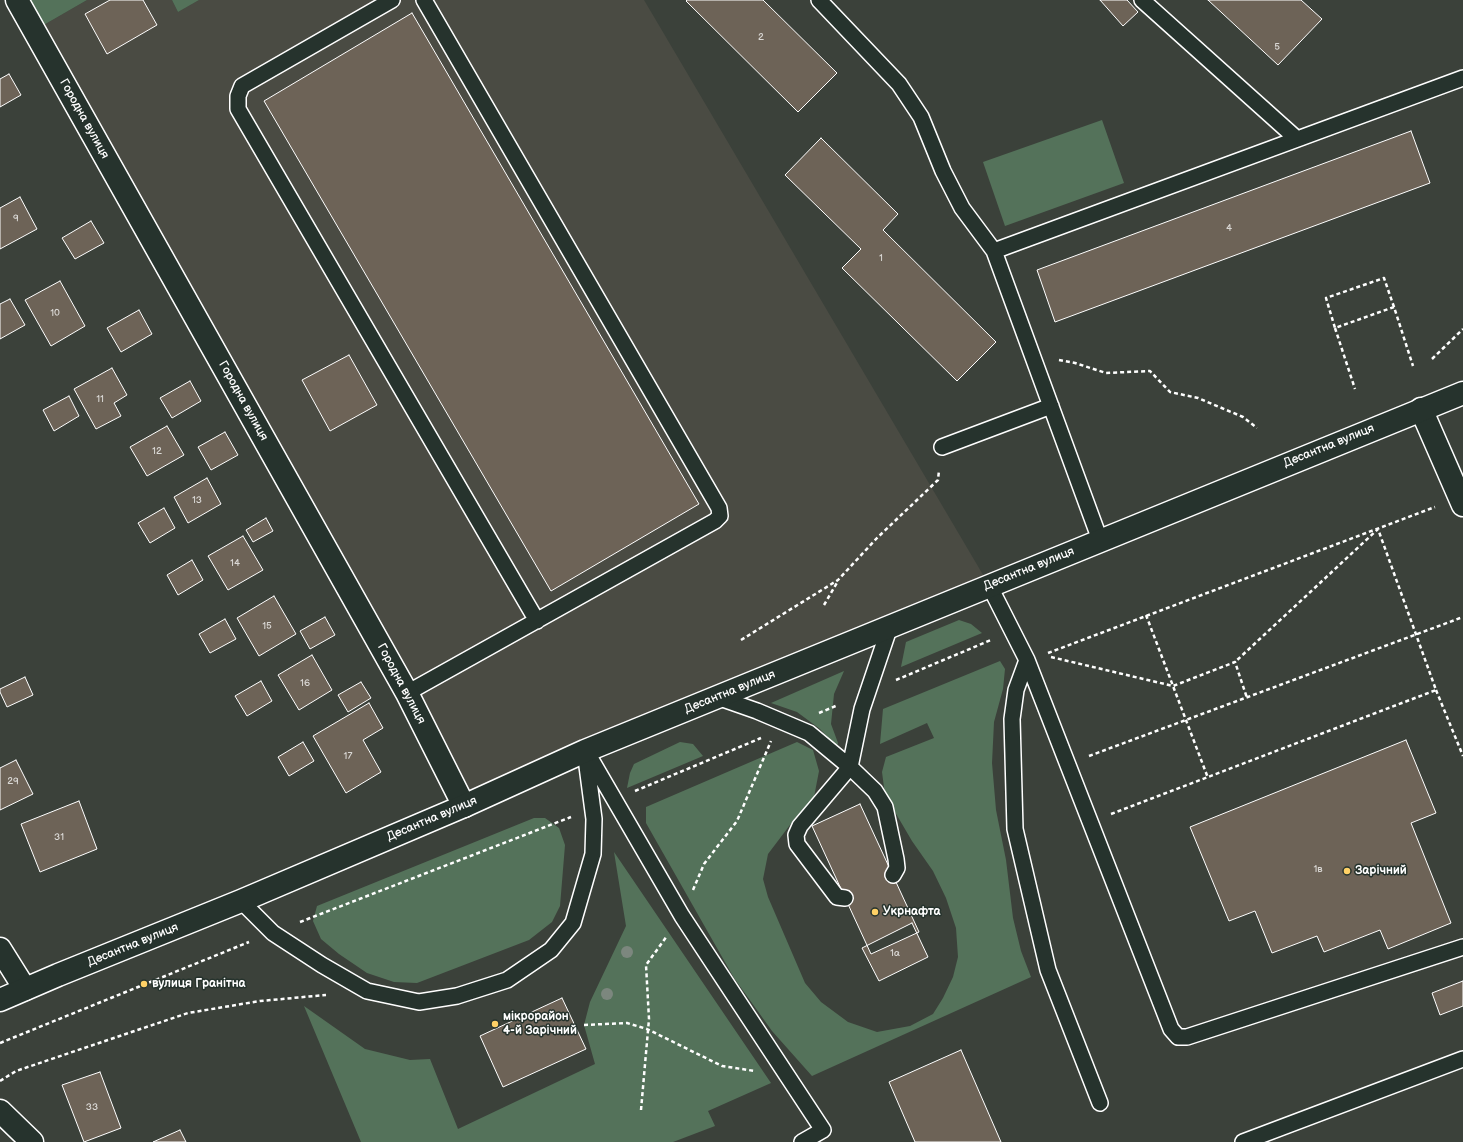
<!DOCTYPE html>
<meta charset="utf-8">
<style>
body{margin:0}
canvas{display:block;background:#3b413a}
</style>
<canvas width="1463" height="1142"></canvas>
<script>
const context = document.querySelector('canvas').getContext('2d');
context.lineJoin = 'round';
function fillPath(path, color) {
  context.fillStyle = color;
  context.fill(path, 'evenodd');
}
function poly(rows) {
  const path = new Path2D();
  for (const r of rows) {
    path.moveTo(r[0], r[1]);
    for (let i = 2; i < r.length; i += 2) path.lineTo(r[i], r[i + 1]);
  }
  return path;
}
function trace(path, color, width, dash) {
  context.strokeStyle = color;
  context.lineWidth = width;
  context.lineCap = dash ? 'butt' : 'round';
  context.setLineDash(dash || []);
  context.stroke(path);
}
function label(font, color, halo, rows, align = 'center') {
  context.font = font + ' "Balsamiq Sans",sans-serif';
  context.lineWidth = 3;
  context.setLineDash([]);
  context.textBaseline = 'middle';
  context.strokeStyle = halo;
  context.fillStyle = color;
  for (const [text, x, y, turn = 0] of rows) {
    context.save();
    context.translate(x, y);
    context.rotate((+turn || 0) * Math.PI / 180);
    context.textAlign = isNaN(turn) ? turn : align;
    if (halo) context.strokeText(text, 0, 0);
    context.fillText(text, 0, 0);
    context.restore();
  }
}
const built = poly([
 [87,0,172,0,178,12,199,0,644,0,989,585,464,806,35,30]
]);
const green = poly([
 [17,0,87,0,35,30],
 [172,0,199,0,178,12],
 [1102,120,1124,183,1005,226,983,162],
 [959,620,971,624,982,633,901,667,906,642],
 [1000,661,1005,669,1003,689,994,722,992,763,996,810,1006,860,1013,918,1021,951,1031,977,812,1076,772,1031,734,978,646,823,646,807,797,742,813,750,819,771,814,797,796,817,768,854,763,879,768,897,805,983,821,1002,848,1022,877,1032,910,1026,933,1014,943,998,953,977,958,957,956,928,946,898,933,871,912,841,885,795,882,772,886,757,934,738,927,723,880,744,883,709],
 [844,671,834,694,831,724,838,743,837,746,835,745,820,729,797,712,771,703],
 [680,742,693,744,703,756,627,788,630,773,634,764],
 [534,818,545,818,559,828,565,845,560,906,552,922,529,940,417,983,394,982,367,973,339,954,321,939,313,921,317,906],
 [614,852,771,1083,708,1111,715,1126,673,1142,361,1142,304,1006,365,1049,410,1060,430,1059,458,1129,595,1064,584,1025,590,1002,626,926]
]);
const building = poly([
 [110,0,143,0,157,25,107,54,85,14,110,0],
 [687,0,763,0,837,73,798,112,686,1,687,0],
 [1100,0,1127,0,1138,12,1123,26,1100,0],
 [1208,0,1301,0,1322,19,1278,65,1208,0],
 [412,13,699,504,551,591,264,101,412,13],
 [9,74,21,95,0,107,0,79,9,74],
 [1411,131,1430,183,1055,322,1037,270,1411,131],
 [821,138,898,214,883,230,996,342,957,381,842,268,861,249,785,175,821,138],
 [20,197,37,229,0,249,0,208,20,197],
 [91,221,104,243,75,259,62,238,91,221],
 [60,281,85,326,51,346,25,300,60,281],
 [10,299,25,325,0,339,0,304,10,299],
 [139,310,152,334,121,352,107,328,139,310],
 [349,355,377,405,330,431,302,380,349,355],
 [112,368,127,395,114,403,121,416,96,429,74,389,112,368],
 [190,381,201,401,172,418,160,398,190,381],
 [69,396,79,416,54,431,43,410,69,396],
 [167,426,184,455,147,476,130,447,167,426],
 [225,432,238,455,211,470,198,447,225,432],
 [207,478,221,504,188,523,174,497,207,478],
 [164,508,175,528,150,543,138,523,164,508],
 [266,518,273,531,253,542,246,530,266,518],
 [243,536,263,570,228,590,208,556,243,536],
 [192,560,203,580,178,595,167,575,192,560],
 [274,596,296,634,259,656,237,618,274,596],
 [325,617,335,635,310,649,300,631,325,617],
 [225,619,236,639,210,653,199,634,225,619],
 [312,655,332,690,299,710,278,675,312,655],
 [25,677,33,695,7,707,0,692,0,689,25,677],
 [261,681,272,701,247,716,235,696,261,681],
 [361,682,371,698,348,712,338,695,361,682],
 [369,703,383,728,363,740,381,772,346,793,313,736,369,703],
 [1406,740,1436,813,1411,823,1451,923,1388,949,1380,930,1324,952,1317,936,1272,953,1255,911,1229,921,1190,827,1406,740],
 [303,742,314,761,289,776,278,757,303,742],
 [16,760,33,794,0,810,0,768,16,760],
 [79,801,97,849,40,872,21,824,79,801],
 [860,804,919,932,871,954,812,826,860,804],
 [912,923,928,957,879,981,862,948,912,923],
 [1463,981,1463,1006,1440,1015,1432,993,1463,981],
 [562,998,586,1049,503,1087,480,1036,562,998],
 [961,1050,1001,1142,915,1142,889,1082,961,1050],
 [100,1072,121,1128,84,1142,62,1085,100,1072],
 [180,1130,186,1142,153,1142,180,1130]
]);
const path = poly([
 [1394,307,1335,328,1326,298,1384,278,1394,307,1413,366],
 [1335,328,1355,389],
 [1432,359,1463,329],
 [1059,360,1075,363,1106,373,1150,371,1170,392,1198,398,1243,417,1257,428],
 [824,605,838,581],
 [1146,615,1208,778],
 [741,640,838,580,877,538,938,480,939,470],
 [1048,653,1435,507],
 [1051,657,1173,686,1235,662,1247,698],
 [896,680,991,640],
 [1436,690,1463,756],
 [819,713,838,705],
 [1089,756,1463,617],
 [635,791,761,738],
 [1111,814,1436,690,1378,529,1235,662],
 [693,890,704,864,737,821,771,741],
 [300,922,571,817],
 [584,1025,627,1023,647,1029,722,1066,755,1071],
 [0,1043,249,942],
 [0,1081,16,1071,188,1013,260,1001,326,995],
 [641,1110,649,1019,646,965,667,936]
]);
const lane = poly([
 [392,0,242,86,238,96,238,109,537,621],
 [819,0,899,84,921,117,943,171,962,208,994,251,1100,540],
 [1142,0,1297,139],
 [994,251,1463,78],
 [942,447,1051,406],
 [989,585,1027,660,1171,1029,1178,1037,1187,1037,1463,947],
 [1027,660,1016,690,1012,719,1015,829,1048,970,1100,1103],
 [407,693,715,521,720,516,719,508,424,0],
 [717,697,757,711,809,733,850,767,862,709,890,626],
 [589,756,682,916,823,1130,802,1142],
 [845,898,837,897,797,844,796,835,800,826,850,767,875,791,885,807,896,859,897,868,893,875],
 [241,901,273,933,322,965,367,991,419,1002,457,996,507,980,551,950,573,923,593,854,594,819,585,751],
 [1243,1142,1463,1059]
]);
const street = poly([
 [17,0,407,693,464,806],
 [1421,409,1463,505],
 [0,949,25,989],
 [0,1111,32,1142]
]);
const secondary = poly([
 [0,1000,58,975,241,901,464,806,585,751,1463,393]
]);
const trees = [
 [627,952],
 [607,994]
];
const markers = [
 [1347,871,4,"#ffd166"],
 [875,912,4,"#ffd166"],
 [144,984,4,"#ffd166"],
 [495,1024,4,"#ffd166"]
];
const numberNames = [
 ["2",761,37],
 ["5",1277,47],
 ["9",16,218],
 ["4",1229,228],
 ["1",881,258],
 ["10",55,313],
 ["11",100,399],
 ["12",157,451],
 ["13",197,500],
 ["14",235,563],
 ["15",267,626],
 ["16",305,683],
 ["17",348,756],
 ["29",13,781],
 ["31",59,837],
 ["1в",1318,869],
 ["1а",895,953],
 ["33",92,1107]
];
const streetNames = [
 ["Городна вулиця",84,119,61],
 ["Городна вулиця",243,401,61],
 ["Десантна вулиця",1329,446,-22],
 ["Десантна вулиця",1029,569,-22],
 ["Городна вулиця",401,684,62],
 ["Десантна вулиця",730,692,-22],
 ["Десантна вулиця",432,819,-23],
 ["Десантна вулиця",133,945,-22]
];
const poiNames = [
 ["Зарічний",1355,871],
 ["Укрнафта",883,912],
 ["вулиця Гранітна",152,984],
 ["мікрорайон",503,1017],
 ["4-й Зарічний",503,1031]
];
fillPath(built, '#4a4b43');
fillPath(green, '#54725a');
fillPath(building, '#6d6357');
trace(building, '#fff', 1);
trace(lane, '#fff', 18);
trace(street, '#fff', 25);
trace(secondary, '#fff', 25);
trace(path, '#fff', 2.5, [4, 3]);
trace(lane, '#26332d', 15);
trace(street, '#26332d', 22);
trace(secondary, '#26332d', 22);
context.fillStyle = '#7c877e';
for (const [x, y] of trees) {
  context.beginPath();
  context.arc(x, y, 6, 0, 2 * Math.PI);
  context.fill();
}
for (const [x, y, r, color] of markers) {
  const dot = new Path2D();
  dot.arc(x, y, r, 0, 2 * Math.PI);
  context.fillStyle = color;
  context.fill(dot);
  trace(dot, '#26332d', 1.5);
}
label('10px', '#dad8d5', null, numberNames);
label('12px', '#fff', '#26332d', streetNames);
label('bold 12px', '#fff', '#26332d', poiNames, 'left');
</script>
